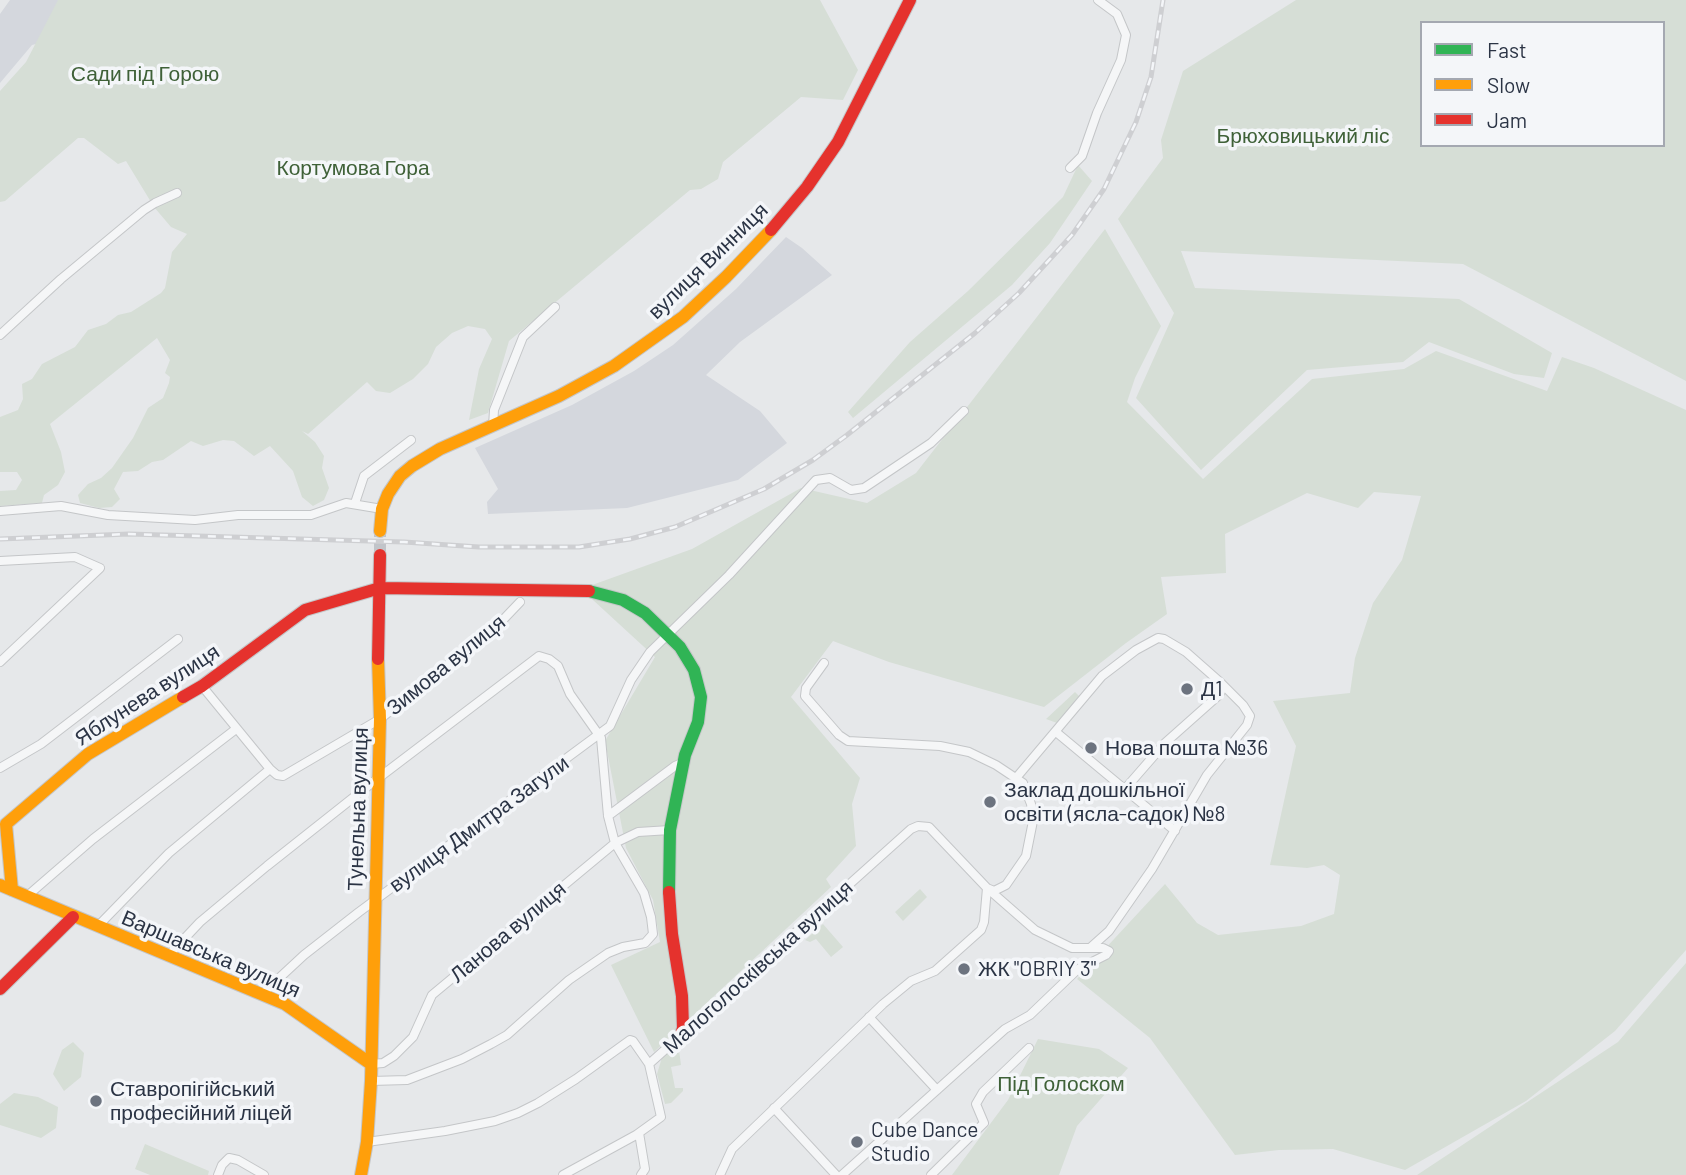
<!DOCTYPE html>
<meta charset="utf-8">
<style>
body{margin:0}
#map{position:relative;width:1686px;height:1175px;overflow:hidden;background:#e6e8ea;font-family:Barlow,sans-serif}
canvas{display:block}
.legend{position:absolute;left:1420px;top:21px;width:245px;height:126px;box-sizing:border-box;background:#f4f6f9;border:2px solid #a4a8b1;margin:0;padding:9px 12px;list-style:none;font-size:21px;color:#2b3445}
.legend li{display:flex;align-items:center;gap:14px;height:35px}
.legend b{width:35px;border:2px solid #a4a8b1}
</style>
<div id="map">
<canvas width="1686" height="1175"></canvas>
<ul class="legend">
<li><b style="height:9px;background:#30b455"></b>Fast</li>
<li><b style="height:9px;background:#ff9f0a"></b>Slow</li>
<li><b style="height:9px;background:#e5322d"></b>Jam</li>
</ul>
</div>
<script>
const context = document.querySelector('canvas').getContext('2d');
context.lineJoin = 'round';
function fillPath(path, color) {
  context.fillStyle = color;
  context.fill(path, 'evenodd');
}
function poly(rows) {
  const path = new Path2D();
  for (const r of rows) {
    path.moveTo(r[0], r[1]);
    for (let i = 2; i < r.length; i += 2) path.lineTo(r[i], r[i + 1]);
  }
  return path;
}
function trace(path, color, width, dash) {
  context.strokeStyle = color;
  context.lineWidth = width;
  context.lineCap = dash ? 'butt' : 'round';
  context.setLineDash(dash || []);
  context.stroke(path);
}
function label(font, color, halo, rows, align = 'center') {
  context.font = font + ' Barlow,sans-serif';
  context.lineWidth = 7;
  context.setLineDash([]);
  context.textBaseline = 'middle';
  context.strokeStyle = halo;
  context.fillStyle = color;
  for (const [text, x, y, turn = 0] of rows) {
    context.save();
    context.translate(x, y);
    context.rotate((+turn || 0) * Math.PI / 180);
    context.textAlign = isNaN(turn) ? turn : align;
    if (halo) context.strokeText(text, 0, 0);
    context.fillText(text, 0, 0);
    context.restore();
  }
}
const built = poly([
 [10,0,61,0,43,46,36,44,32,45,0,83,0,14],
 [786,237,802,248,832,275,740,342,706,375,760,411,787,443,738,480,627,508,488,514,487,502,498,489,475,448,572,405,634,371,673,345,736,289]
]);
const green = poly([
 [58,0,820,0,858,70,843,100,801,97,723,162,718,179,701,189,690,190,509,341,488,413,469,420,479,369,492,339,485,329,468,326,452,333,436,347,428,364,413,379,390,393,376,391,367,382,308,434,302,431,315,442,324,456,322,468,329,488,324,500,313,506,302,497,293,471,270,446,254,456,234,441,223,440,203,446,191,441,163,460,152,462,138,471,123,472,114,489,120,499,112,507,99,508,80,503,78,495,88,484,101,478,112,468,133,438,148,408,163,398,169,383,170,377,165,373,170,360,157,338,50,424,61,452,65,472,58,485,44,495,42,503,0,506,0,491,16,490,22,480,17,472,0,472,0,417,18,410,23,399,22,384,32,379,42,364,75,347,88,330,106,324,118,315,131,312,161,293,165,288,172,252,187,234,171,227,154,207,126,161,118,164,84,138,78,138,5,201,0,202,0,91,26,62],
 [1296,0,1686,0,1686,381,1463,264,1181,251,1195,288,1459,299,1552,353,1544,378,1514,374,1429,342,1403,362,1307,370,1201,470,1136,398,1174,313,1118,219,1163,158,1161,140,1183,71],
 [1422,23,1663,23,1663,145,1422,145],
 [1078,165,1092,181,1050,243,1012,285,853,418,848,412,910,342,968,291,1063,197],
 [1105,229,1161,326,1135,378,1127,402,1203,479,1312,379,1404,369,1436,351,1547,391,1562,357,1594,368,1686,410,1686,950,1615,1031,1526,1101,1405,1170,1333,1149,1279,1150,1235,1155,1150,1038,1077,979,1165,884,1197,923,1218,935,1301,926,1334,914,1340,875,1324,865,1307,868,1270,865,1296,746,1273,701,1350,693,1355,658,1373,603,1402,560,1421,496,1374,492,1358,508,1307,493,1225,534,1226,573,1161,577,1167,614,1126,643,1044,707,889,662,833,641,791,697,860,778,852,804,856,846,826,879,831,887,654,1052,611,965,660,942,653,900,626,848,605,741,655,657,581,589,692,549,801,488,867,503,916,473],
 [1075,692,1080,697,1057,723,1046,719],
 [920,889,927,897,903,921,895,912],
 [823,924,843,947,831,957,816,939,810,942,805,940],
 [1686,963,1686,1175,1417,1175,1618,1042],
 [1038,1039,1099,1049,1128,1068,1077,1126,1059,1175,952,1175,1008,1100],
 [73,1042,84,1053,81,1077,64,1091,53,1074,62,1050],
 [675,1044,679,1050,681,1065,671,1067,675,1088,683,1088,683,1091,671,1103,665,1104,657,1074,663,1054],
 [14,1093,38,1097,58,1107,56,1128,41,1138,0,1125,0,1104],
 [145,1144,209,1171,208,1175,150,1175,135,1169]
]);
const secondaryTunnel = poly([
 [380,555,380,531]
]);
const street = poly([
 [1070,168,1082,156,1097,113,1121,60,1126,35,1117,14,1098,0],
 [0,335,61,279,144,210,155,203,177,193],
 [493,426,494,410,523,337,555,307],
 [355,503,364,476,411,440],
 [0,511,61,506,108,515,195,520,238,515,311,515,346,503,382,509],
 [0,561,75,557,100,568,0,662],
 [824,663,806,688,805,696,839,735,848,741,940,746,969,752,996,765,1023,783,1031,804,1033,821,1026,856,1006,885,994,891,987,888,1035,930,1072,948,1090,948,1109,931,1152,869,1207,775,1247,725,1250,716,1243,705,1220,682],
 [202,686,270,769,277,775,283,776,380,719,498,625,520,602],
 [1056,732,1175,831],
 [0,768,41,744,178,639],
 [1016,778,1102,676,1136,650,1158,638,1164,639,1186,652,1220,682,1222,689,1219,695,1165,743,1124,790],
 [608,816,675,766,684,762],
 [26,897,93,839,236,729],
 [98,926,169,853,270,769],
 [169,955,200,922,267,866,368,786,539,656,549,659,558,666,570,694,601,738,608,816,615,843,644,893,651,917,653,934,645,943,623,947,608,953,569,980,507,1035,491,1044,462,1059,407,1080,371,1081],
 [262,994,304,955,359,912,610,726,631,680,650,652,729,575,816,480,830,478,851,490,864,488,931,443,964,411],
 [869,1017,937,1090],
 [371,1064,383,1063,394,1056,413,1037,432,995,615,843,638,832,670,830],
 [774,1108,836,1175],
 [639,1133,645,1169,641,1175],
 [367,1142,445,1131,495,1121,518,1113,538,1103,576,1079,630,1040,633,1041,649,1064],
 [218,1175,222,1165,229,1158,238,1160,264,1175],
 [563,1175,636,1135,661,1117,649,1064,911,829,918,826,929,827,987,888,984,922,981,930,935,971,911,981,883,1004,732,1149,720,1175],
 [842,1175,1005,1029,1030,1015,1078,969,1106,955,1109,951,1103,948,1090,948],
 [931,1175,984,1123,976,1104,983,1092,1029,1048]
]);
const fast = poly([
 [589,591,623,600,645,613,680,647,694,670,701,697,698,722,685,755,670,830,669,892]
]);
const slow = poly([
 [380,531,382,509,388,494,400,476,412,466,440,449,559,396,614,366,683,317,726,277,771,230],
 [0,885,285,1004,371,1064],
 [12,890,6,824,88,754,183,697],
 [361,1175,367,1142,371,1081,380,719,378,659]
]);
const jam = poly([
 [771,230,807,187,838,142,910,0],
 [378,659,380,555],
 [183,697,202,686,305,610,380,588,589,591],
 [669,892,672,934,682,996,683,1028,681,1035],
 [0,989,73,917]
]);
const rail = poly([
 [0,539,129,534,404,542,479,547,579,547,630,539,675,527,764,489,813,460,847,435,975,333,1019,293,1072,235,1104,189,1136,122,1151,77,1163,0]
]);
const markers = [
 [1187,689,7,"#6c737f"],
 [1091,748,7,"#6c737f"],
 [990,802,7,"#6c737f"],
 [964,969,7,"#6c737f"],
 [96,1101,7,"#6c737f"],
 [857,1142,7,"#6c737f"]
];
const parkNames = [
 ["Сади під Горою",145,74],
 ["Брюховицький ліс",1303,136],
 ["Кортумова Гора",353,168],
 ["Під Голоском",1061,1084]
];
const streetNames = [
 ["вулиця Винниця",708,261,-44],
 ["Зимова вулиця",446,665,-39],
 ["Яблунева вулиця",147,695,-33],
 ["Тунельна вулиця",358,809,-88],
 ["вулиця Дмитра Загули",479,824,-36],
 ["Ланова вулиця",508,932,-40],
 ["Варшавська вулиця",211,954,23],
 ["Малоголосківська вулиця",758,967,-42]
];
const poiNames = [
 ["Д1",1201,689],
 ["Нова пошта №36",1105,748],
 ["Заклад дошкільної",1004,790],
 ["освіти (ясла-садок) №8",1004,814],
 ["ЖК \"OBRIY 3\"",978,969],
 ["Ставропігійський",110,1089],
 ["професійний ліцей",110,1113],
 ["Cube Dance",871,1130],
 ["Studio",871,1154]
];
fillPath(built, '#d4d7dd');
fillPath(green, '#d6ded6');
trace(secondaryTunnel, '#c1c4c9', 12, [12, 6]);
trace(street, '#c4c6c8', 10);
trace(fast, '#c4c6c8', 14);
trace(slow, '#c4c6c8', 14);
trace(jam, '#c4c6c8', 14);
trace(street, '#f5f6f7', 8);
trace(fast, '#30b455', 12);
trace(slow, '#ff9f0a', 12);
trace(jam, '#e5322d', 12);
trace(rail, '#cecfd2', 5);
trace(rail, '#f4f6f9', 2.5, [8]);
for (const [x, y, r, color] of markers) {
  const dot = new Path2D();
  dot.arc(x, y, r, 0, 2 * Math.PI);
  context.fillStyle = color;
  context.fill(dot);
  trace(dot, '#f4f6f9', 2.5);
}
label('21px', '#3f6138', '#f4f6f9', parkNames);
label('21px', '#2b3445', '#f4f6f9', streetNames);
label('21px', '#2b3445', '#f4f6f9', poiNames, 'left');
</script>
